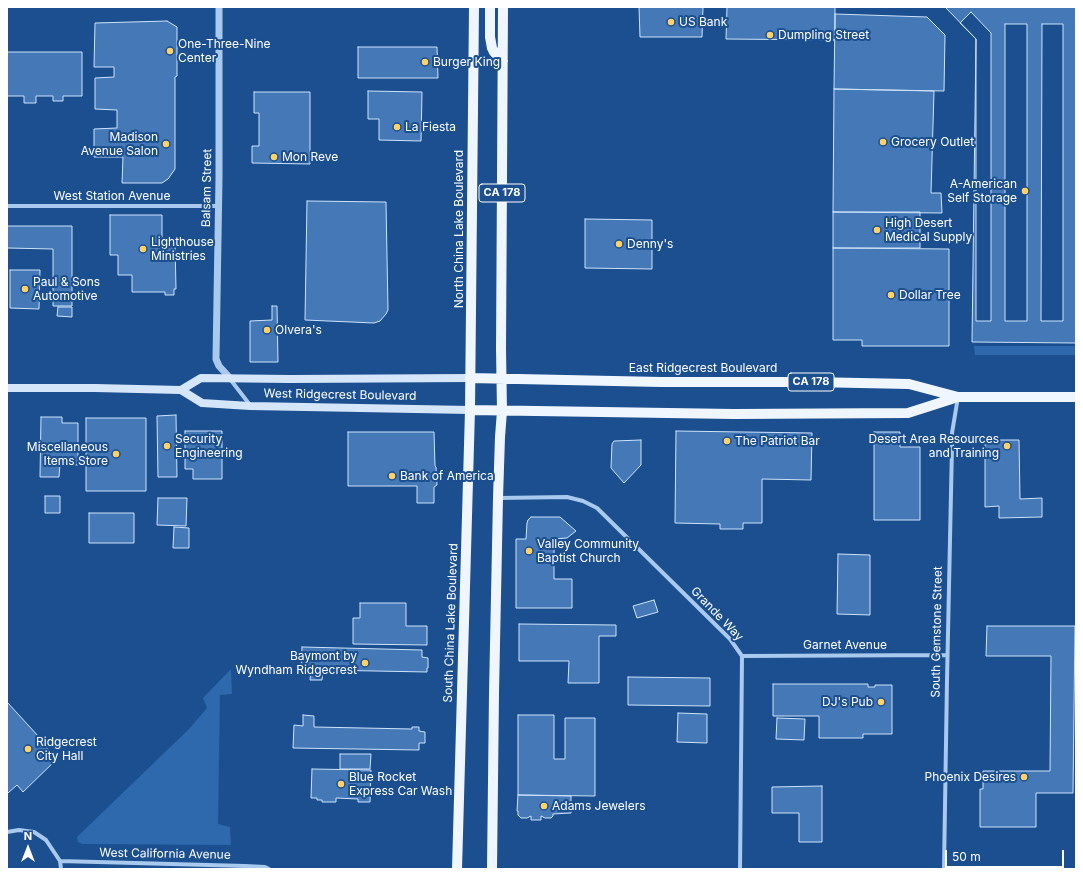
<!DOCTYPE html>
<style>
body{margin:0}
#map{position:relative;width:1083px;height:876px;overflow:hidden;background:#1b4f8f;font-family:Inter,sans-serif}
canvas{display:block}
.frame{position:absolute;inset:0;border:8px solid #fff;pointer-events:none}
.north{position:absolute;left:8px;top:828px;width:40px;height:40px;-webkit-text-stroke:3px #1b4f8f;paint-order:stroke;rotate:0deg;font-size:11px;font-weight:700;line-height:16px;text-align:center;color:#fff}
.north::after{content:'';display:block;margin:auto;width:14px;height:18px;background:#fff;clip-path:polygon(50% 0,100% 100%,50% 72%,0 100%)}
.scale{position:absolute;left:945px;top:850px;width:119px;height:18px;box-sizing:border-box;border:2px solid #fff;border-top:0;padding-left:5px;font-size:12px;line-height:14px;white-space:nowrap;color:#fff;-webkit-text-stroke:3px #1b4f8f;paint-order:stroke}
</style>
<div id="map">
<canvas width="1083" height="876"></canvas>
<div class="frame"></div>
<div class="north">N</div>
<div class="scale">50 m</div>
</div>
<script>
const context = document.querySelector('canvas').getContext('2d');
context.lineJoin = 'round';
function fillPath(path, color) {
  context.fillStyle = color;
  context.fill(path, 'evenodd');
}
function poly(rows) {
  const path = new Path2D();
  for (const r of rows) {
    path.moveTo(r[0], r[1]);
    for (let i = 2; i < r.length; i += 2) path.lineTo(r[i], r[i + 1]);
  }
  return path;
}
function trace(path, color, width, dash) {
  context.strokeStyle = color;
  context.lineWidth = width;
  context.lineCap = dash ? 'butt' : 'round';
  context.setLineDash(dash || []);
  context.stroke(path);
}
function label(font, color, halo, rows, align = 'center') {
  context.font = font + ' Inter,sans-serif';
  context.lineWidth = 4;
  context.setLineDash([]);
  context.textBaseline = 'middle';
  context.strokeStyle = halo;
  context.fillStyle = color;
  for (const [text, x, y, turn = 0] of rows) {
    context.save();
    context.translate(x, y);
    context.rotate((+turn || 0) * Math.PI / 180);
    context.textAlign = isNaN(turn) ? turn : align;
    if (halo) context.strokeText(text, 0, 0);
    context.fillText(text, 0, 0);
    context.restore();
  }
}
const green = poly([
 [974,346,1076,346,1076,355,975,355],
 [231,669,232,694,220,695,218,824,230,827,231,845,82,844,78,842,77,837,189,729,207,708,203,698]
]);
const building = poly([
 [639,7,703,7,702,37,640,37,639,7],
 [727,7,835,7,835,40,726,39,727,7],
 [945,7,1076,7,1076,343,972,342,976,39,945,7],
 [971,12,991,33,991,321,976,321,976,39,960,23,971,12],
 [835,14,927,17,945,35,944,91,834,89,835,14],
 [167,21,177,27,177,76,175,77,175,169,168,179,162,183,122,183,123,157,94,157,94,129,117,128,117,110,95,109,95,78,114,77,114,67,94,67,95,23,167,21],
 [1005,24,1027,24,1027,321,1005,321,1005,24],
 [1042,24,1063,24,1063,321,1041,321,1042,24],
 [358,47,437,47,438,78,358,78,358,47],
 [7,52,82,52,82,96,63,96,63,101,53,101,53,96,36,96,36,103,24,103,24,96,7,96,7,52],
 [834,89,934,91,931,193,941,193,942,213,833,212,834,89],
 [368,91,422,92,421,141,379,140,379,119,368,119,368,91],
 [254,92,310,92,310,164,252,163,252,146,259,146,259,113,254,113,254,92],
 [307,201,386,202,388,310,386,314,380,321,374,323,305,320,307,201],
 [833,212,920,212,920,248,833,248,833,212],
 [110,215,162,215,162,243,175,243,176,289,174,289,174,295,165,295,165,292,132,292,132,275,118,275,118,255,110,255,110,215],
 [585,219,652,220,652,269,585,268,585,219],
 [7,226,72,226,72,306,53,306,53,249,7,248,7,226],
 [833,248,949,249,949,346,862,346,862,340,833,340,833,248],
 [10,270,40,270,39,309,10,308,10,270],
 [272,306,277,306,278,362,250,362,250,321,272,320,272,306],
 [58,307,72,307,72,317,57,316,58,307],
 [176,415,177,477,158,477,157,416,176,415],
 [41,417,62,417,62,423,78,423,78,465,60,464,59,477,40,477,41,417],
 [86,418,146,418,146,491,86,491,86,418],
 [185,431,222,431,222,479,193,479,193,469,185,469,185,431],
 [676,431,812,433,811,480,762,479,762,523,743,523,743,529,720,529,720,524,675,523,676,431],
 [348,432,434,432,435,466,436,467,437,485,434,487,434,503,417,503,417,486,348,486,348,432],
 [874,432,900,432,900,447,920,447,920,520,874,520,874,432],
 [641,440,641,465,624,483,611,468,612,444,614,441,641,440],
 [985,440,1019,440,1020,499,1042,498,1042,517,999,518,999,506,985,507,985,440],
 [45,496,60,496,60,513,45,513,45,496],
 [158,498,187,498,186,526,157,525,158,498],
 [89,513,134,513,134,543,89,543,89,513],
 [531,517,560,517,576,531,567,538,554,539,554,579,572,579,572,608,516,608,516,539,526,539,527,523,528,520,531,517],
 [174,527,189,528,189,548,173,548,174,527],
 [838,554,870,555,870,615,837,614,838,554],
 [654,600,658,612,637,618,633,606,654,600],
 [360,603,406,603,406,626,427,626,427,645,353,644,353,618,360,618,360,603],
 [519,624,616,625,616,636,599,636,599,683,568,683,569,661,519,661,519,624],
 [987,626,1075,626,1073,793,1036,793,1036,827,980,827,980,789,983,789,983,771,1050,771,1051,656,986,656,987,626],
 [302,647,422,650,422,657,428,658,428,668,427,668,427,672,323,670,322,680,310,680,311,671,301,671,302,647],
 [628,677,710,678,710,706,628,705,628,677],
 [773,684,868,684,868,687,875,687,875,685,892,685,892,734,863,734,863,738,819,738,819,716,773,716,773,684],
 [7,702,39,737,39,740,57,759,23,792,17,785,8,793,7,792,7,702],
 [678,713,707,714,707,743,677,742,678,713],
 [303,715,314,716,314,727,412,729,412,727,419,727,419,731,425,732,425,743,419,743,419,750,293,748,294,725,303,726,303,715],
 [518,715,554,715,554,759,565,759,565,718,595,718,595,796,518,795,518,715],
 [777,718,805,719,804,740,776,739,777,718],
 [340,754,371,754,370,769,340,769,340,754],
 [312,769,371,770,370,802,358,802,358,799,336,798,336,802,322,802,322,800,317,800,317,798,311,798,312,769],
 [822,786,822,842,799,842,799,813,772,813,772,787,822,786],
 [518,795,571,796,571,813,553,814,553,816,551,818,545,818,541,816,541,820,531,820,531,816,527,818,521,818,518,815,518,811,517,811,518,795]
]);
const minor = poly([
 [7,206,218,206],
 [230,379,250,405],
 [498,498,567,497,583,501,597,508,730,639,742,656,740,869],
 [742,656,947,655],
 [7,832,19,830,34,832,46,840,60,861,61,869],
 [60,861,245,866,265,867,269,869],
 [944,869,947,680,952,446,952,433,958,397]
]);
const tertiary = poly([
 [219,7,219,178,216,359,219,366,230,378]
]);
const secondary = poly([
 [7,388,95,388,181,390,201,378,290,379,470,378],
 [181,390,202,403,250,406,470,410]
]);
const primary = poly([
 [490,7,490,37,492,48,494,52,503,61],
 [470,378,661,382,811,382,909,384,958,397,1076,397],
 [470,410,734,414,908,413,958,397],
 [457,869,470,410,474,7],
 [492,869,494,693,498,498,500,437,502,411,501,349,503,7]
]);
const markers = [
 [671,22,4,"#ffd166"],
 [770,35,4,"#ffd166"],
 [170,51,4,"#ffd166"],
 [425,62,4,"#ffd166"],
 [397,127,4,"#ffd166"],
 [883,142,4,"#ffd166"],
 [166,144,4,"#ffd166"],
 [274,157,4,"#ffd166"],
 [1025,191,4,"#ffd166"],
 [877,230,4,"#ffd166"],
 [619,244,4,"#ffd166"],
 [143,249,4,"#ffd166"],
 [25,289,4,"#ffd166"],
 [891,295,4,"#ffd166"],
 [267,330,4,"#ffd166"],
 [727,441,4,"#ffd166"],
 [167,446,4,"#ffd166"],
 [1007,446,4,"#ffd166"],
 [116,454,4,"#ffd166"],
 [392,476,4,"#ffd166"],
 [529,551,4,"#ffd166"],
 [365,663,4,"#ffd166"],
 [881,702,4,"#ffd166"],
 [28,749,4,"#ffd166"],
 [1024,777,4,"#ffd166"],
 [341,784,4,"#ffd166"],
 [544,806,4,"#ffd166"]
];
const shields = [
 [502,193,46],
 [811,382,46]
];
const shieldNames = [
 ["CA 178",502,193],
 ["CA 178",811,382]
];
const poiNames = [
 ["US Bank",679,22],
 ["Dumpling Street",778,35],
 ["One-Three-Nine",178,44],
 ["Center",178,58],
 ["Burger King",433,62],
 ["La Fiesta",405,127],
 ["Madison",158,137,"right"],
 ["Avenue Salon",158,151,"right"],
 ["Grocery Outlet",891,142],
 ["Mon Reve",282,157],
 ["A-American",1017,184,"right"],
 ["Self Storage",1017,198,"right"],
 ["High Desert",885,223],
 ["Medical Supply",885,237],
 ["Lighthouse",151,242],
 ["Ministries",151,256],
 ["Denny's",627,244],
 ["Paul & Sons",33,282],
 ["Automotive",33,296],
 ["Dollar Tree",899,295],
 ["Olvera's",275,330],
 ["Security",175,439],
 ["Engineering",175,453],
 ["Desert Area Resources",999,439,"right"],
 ["and Training",999,453,"right"],
 ["The Patriot Bar",735,441],
 ["Miscellaneous",108,447,"right"],
 ["Items Store",108,461,"right"],
 ["Bank of America",400,476],
 ["Valley Community",537,544],
 ["Baptist Church",537,558],
 ["Baymont by",357,656,"right"],
 ["Wyndham Ridgecrest",357,670,"right"],
 ["DJ's Pub",873,702,"right"],
 ["Ridgecrest",36,742],
 ["City Hall",36,756],
 ["Blue Rocket",349,777],
 ["Express Car Wash",349,791],
 ["Phoenix Desires",1016,777,"right"],
 ["Adams Jewelers",552,806]
];
const streetNames = [
 ["Balsam Street",207,188,-89],
 ["West Station Avenue",112,196],
 ["North China Lake Boulevard",459,229,-90],
 ["East Ridgecrest Boulevard",703,368],
 ["West Ridgecrest Boulevard",340,395,1],
 ["Grande Way",717,614,46],
 ["South China Lake Boulevard",451,623,-88],
 ["South Gemstone Street",937,632,-89],
 ["Garnet Avenue",845,645],
 ["West California Avenue",165,854,1]
];
fillPath(green, '#2e69ad');
fillPath(building, '#4478b7');
trace(building, '#cfe3fa', 1);
trace(minor, '#a9c9ee', 4);
trace(tertiary, '#a9c9ee', 7);
trace(secondary, '#d6e6fa', 8);
trace(primary, '#f0f6ff', 10);
for (const [x, y, r, color] of markers) {
  const dot = new Path2D();
  dot.arc(x, y, r, 0, 2 * Math.PI);
  context.fillStyle = color;
  context.fill(dot);
  trace(dot, '#1b4f8f', 1.5);
}
for (const [x, y, w] of shields) {
  const box = new Path2D();
  box.roundRect(x - w / 2, y - 9, w, 18, 3);
  context.fillStyle = '#1b4f8f';
  context.fill(box);
  trace(box, '#fff', 1);
}
label('bold 11px', '#fff', null, shieldNames);
label('12px', '#fff', '#1b4f8f', poiNames, 'left');
label('12px', '#fff', '#1b4f8f', streetNames);
</script>
